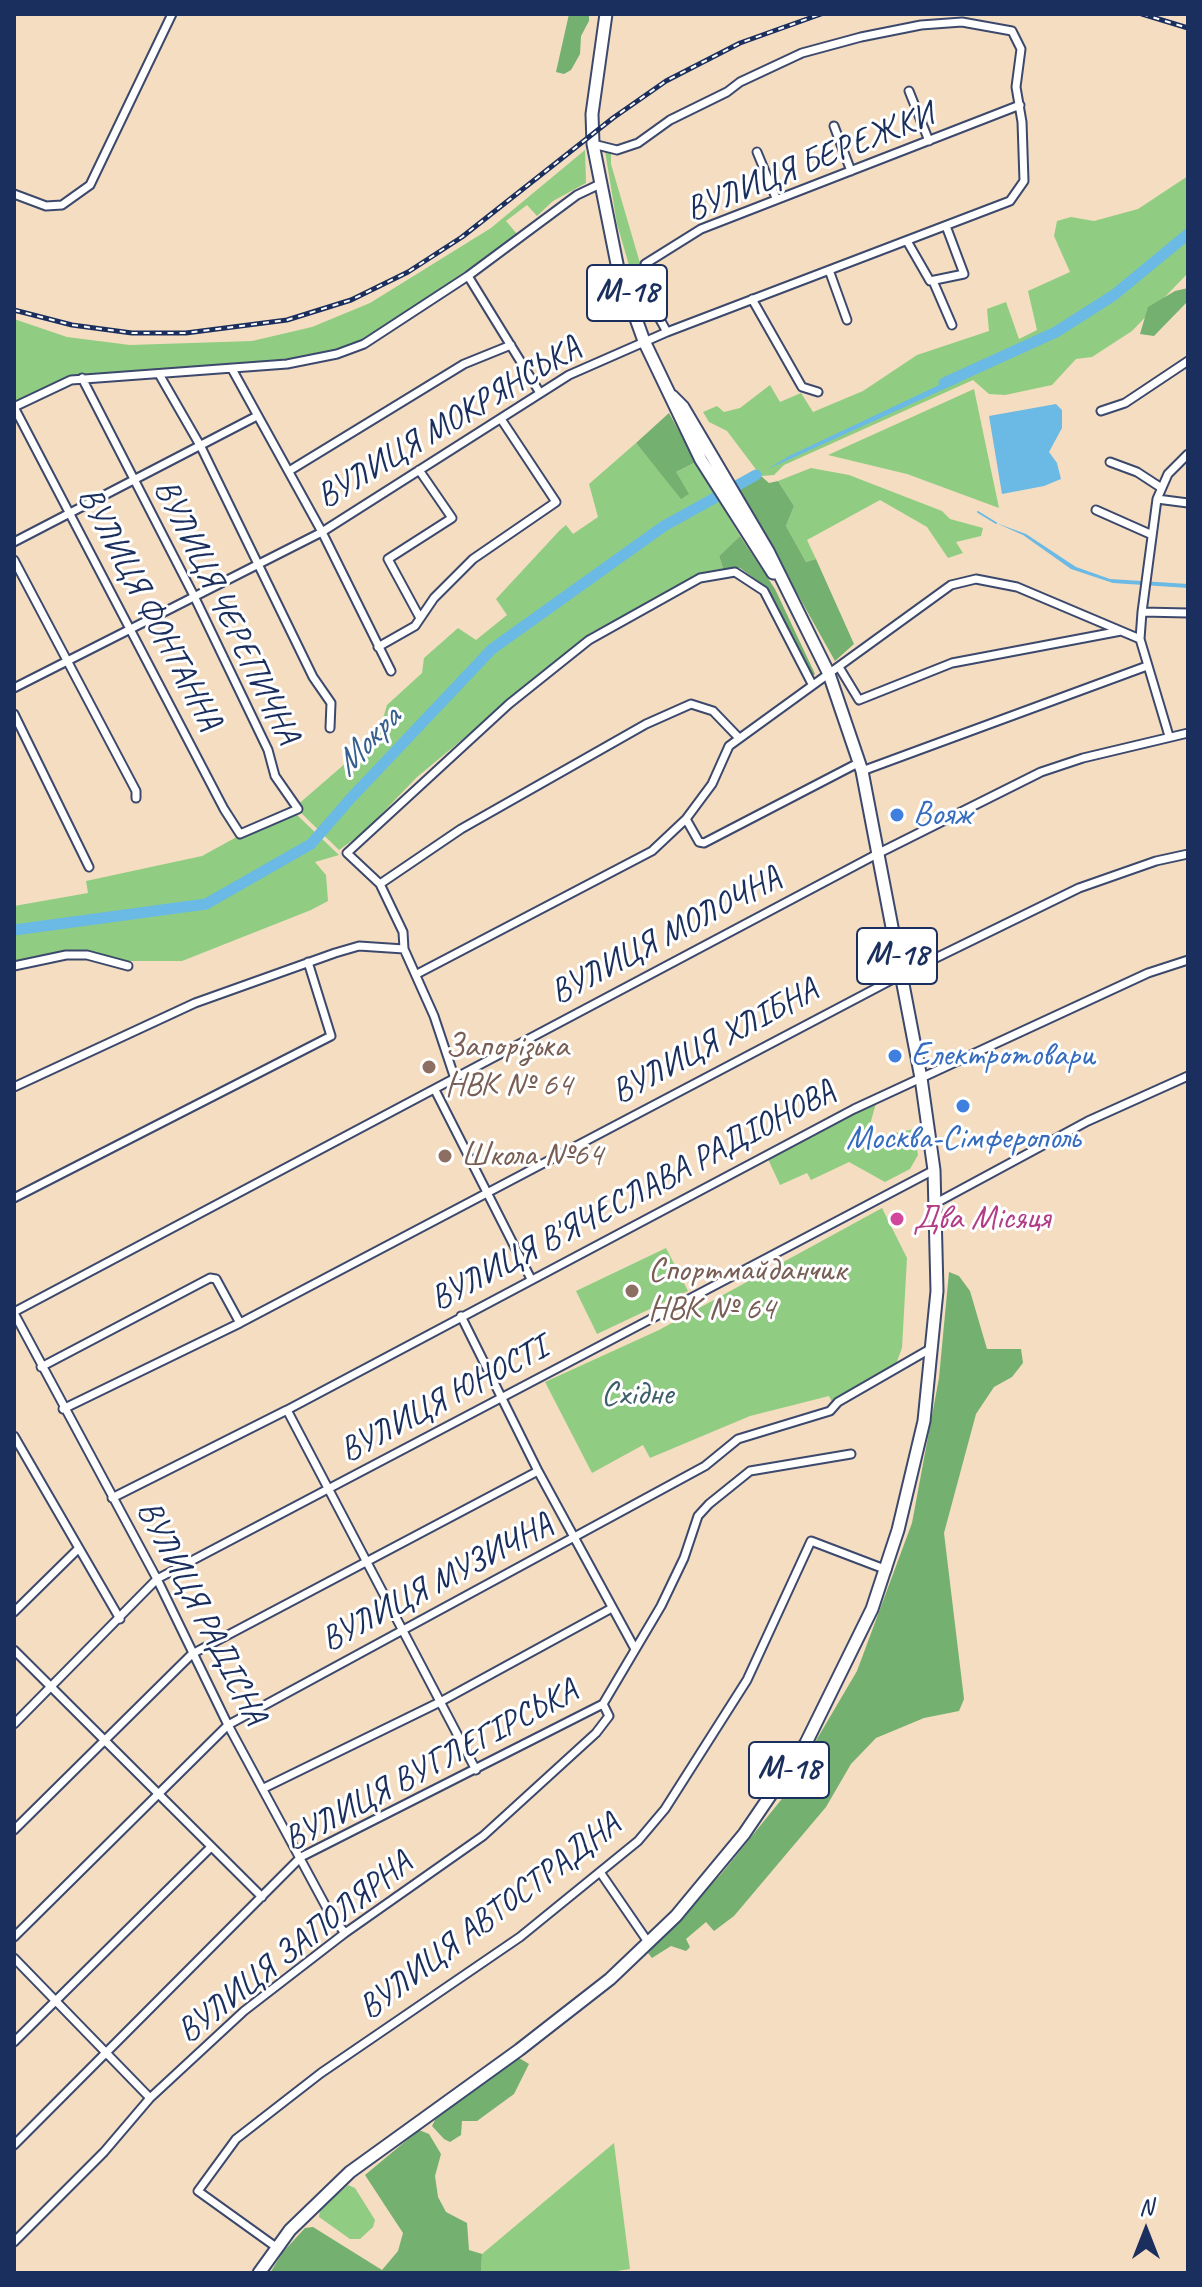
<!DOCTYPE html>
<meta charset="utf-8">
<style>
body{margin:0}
#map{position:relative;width:1202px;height:2287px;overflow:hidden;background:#f4ddc1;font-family:Caveat,sans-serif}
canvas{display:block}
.frame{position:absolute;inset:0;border:16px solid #1b2f5e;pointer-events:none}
.north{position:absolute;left:1106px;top:2191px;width:80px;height:80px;-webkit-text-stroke:6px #fff;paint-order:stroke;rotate:0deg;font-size:22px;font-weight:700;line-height:32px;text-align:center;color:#1b2f5e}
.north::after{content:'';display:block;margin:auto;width:28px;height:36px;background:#1b2f5e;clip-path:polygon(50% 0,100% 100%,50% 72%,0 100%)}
</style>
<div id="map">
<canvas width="1202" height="2287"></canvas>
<div class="frame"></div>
<div class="north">N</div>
</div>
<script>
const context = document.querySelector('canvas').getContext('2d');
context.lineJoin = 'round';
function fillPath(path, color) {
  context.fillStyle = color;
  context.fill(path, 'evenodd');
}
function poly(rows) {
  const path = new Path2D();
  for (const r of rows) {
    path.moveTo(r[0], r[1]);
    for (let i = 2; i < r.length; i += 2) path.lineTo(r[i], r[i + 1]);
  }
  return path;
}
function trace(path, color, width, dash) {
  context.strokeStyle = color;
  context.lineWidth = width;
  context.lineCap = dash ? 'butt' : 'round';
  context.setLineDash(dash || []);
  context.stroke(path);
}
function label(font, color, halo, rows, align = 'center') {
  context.font = font + ' Caveat,sans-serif';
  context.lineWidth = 6;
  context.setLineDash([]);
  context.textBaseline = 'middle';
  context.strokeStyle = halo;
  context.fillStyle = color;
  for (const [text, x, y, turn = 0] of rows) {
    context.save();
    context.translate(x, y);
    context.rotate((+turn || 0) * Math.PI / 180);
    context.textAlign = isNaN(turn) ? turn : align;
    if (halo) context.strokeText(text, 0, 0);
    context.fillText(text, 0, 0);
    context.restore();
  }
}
const green = poly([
 [585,150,586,183,553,201,537,216,527,205,506,221,517,234,513,239,365,339,336,351,279,362,61,381,14,403,14,319,67,337,130,345,252,341,312,327,370,303,491,228],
 [605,151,611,151,611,164,654,311,648,313,640,303,617,224],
 [1188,176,1188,273,1132,331,1092,357,1076,359,1052,385,1005,395,989,394,973,380,784,465,774,475,761,476,727,431,709,422,703,412,717,406,724,412,740,408,770,385,780,402,801,393,813,412,863,391,917,355,989,331,987,309,1006,302,1019,339,1037,330,1028,291,1070,272,1054,236,1057,221,1071,217,1094,221,1138,209],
 [974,389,999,508,907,474,828,455],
 [636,443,681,498,676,472,696,462,740,536,719,556,724,571,703,574,592,632,417,777,364,832,339,850,295,807,362,749,380,729,387,705,422,673,424,658,458,628,476,640,507,615,496,599,560,530,566,525,573,534,598,517,589,484],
 [811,468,849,475,942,511,950,519,983,528,981,536,956,542,963,553,948,558,927,527,880,500,807,540,816,559,806,562,786,526,794,506,778,481],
 [297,815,339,855,315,862,326,875,328,901,311,910,182,961,129,961,46,954,14,963,14,906,88,893,86,881,202,856,253,828],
 [876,1103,871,1121,876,1137,914,1129,918,1155,910,1169,885,1182,849,1162,811,1180,807,1173,780,1185,768,1159],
 [882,1208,907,1258,902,1348,896,1364,832,1402,829,1396,750,1416,650,1458,643,1445,592,1473,545,1382,659,1330],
 [666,1248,688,1291,597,1334,576,1291],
 [614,2143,630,2269,604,2273,481,2273,482,2254],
 [348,2185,355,2188,375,2220,373,2227,360,2239,350,2239,319,2217,320,2209]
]);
const forest = poly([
 [569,14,589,14,589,21,581,36,580,54,571,70,564,74,556,72],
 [1188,288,1188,301,1154,336,1140,334,1148,307,1175,291],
 [669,413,696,462,676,472,689,494,681,499,636,443],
 [761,476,769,483,778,481,794,506,786,526,806,562,816,559,854,644,835,661,738,488],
 [740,536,775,589,815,674,812,676,766,587,740,568,724,571,719,556],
 [949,1272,959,1276,970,1291,987,1349,1021,1349,1023,1363,1012,1377,994,1387,976,1414,944,1533,964,1699,959,1711,924,1718,876,1738,851,1764,826,1807,734,1916,714,1931,706,1922,686,1939,690,1947,686,1951,671,1946,652,1958,648,1953,722,1873,781,1800,857,1671,912,1523,939,1378],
 [519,2058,529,2064,514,2094,477,2121,462,2121,461,2135,450,2142,444,2139,432,2126,436,2118],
 [419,2130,429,2134,441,2154,435,2176,438,2197,446,2212,467,2223,469,2250,482,2254,481,2273,270,2273,283,2252,305,2228,313,2227,382,2270,398,2251,403,2233,365,2175]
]);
const water = poly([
 [956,377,962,381,768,469,789,456],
 [1056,404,1062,410,1062,428,1049,452,1057,463,1061,479,1044,486,1002,494,989,416],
 [996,523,1026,534,1076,567,1110,579,1188,584,1188,588,1113,583,1071,569,1023,535]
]);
const stream = poly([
 [978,512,996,523]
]);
const river = poly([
 [944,383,1056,332,1114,295,1188,234],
 [14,930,206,904,311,844,351,798,492,649,664,526,756,475]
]);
const minor = poly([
 [909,91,929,141],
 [834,126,851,171],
 [757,152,776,198],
 [14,194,46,206,62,205,90,185,172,14],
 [907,241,930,281,964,274,946,226],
 [829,270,847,320],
 [468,276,540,393],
 [933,281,952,325],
 [752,299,802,387,818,392],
 [667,332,648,298,645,264,701,229,1020,105],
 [232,369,322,532,391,671],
 [159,374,201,447,313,677,331,703,330,728],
 [14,407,224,809,240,834,298,809,275,776,268,750,193,594,82,378],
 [14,407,71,380,287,364,337,354,364,344,468,276,577,195,598,185],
 [1101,411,1125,403,1188,361],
 [1110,462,1137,472,1160,487],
 [419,470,452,518,388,559,420,618],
 [289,471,464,364,511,345],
 [1157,499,1188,503],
 [1096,510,1150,534],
 [14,542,257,416],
 [14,560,136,791,136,798],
 [1142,612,1188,613],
 [378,647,415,626,434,598,473,559,556,502,501,419],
 [839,667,859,700,952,663,1121,631],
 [14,688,322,532,569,375,667,332,1010,201,1024,181,1022,122,1016,87,1021,49,1012,31,962,22,921,25,861,37,802,53,740,82,727,92,670,120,638,143,617,150,593,144],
 [14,714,89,867],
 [1169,736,1140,639,1142,612,1157,499,1168,474,1188,454],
 [862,771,1147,666],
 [686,819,699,842,704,843,860,762],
 [380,884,461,829,646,724,691,704,713,711,739,738],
 [14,966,66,955,87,955,128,966],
 [417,974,652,851,686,819,712,784,729,746,951,585,976,579,1017,587,1140,639],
 [455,1079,434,1016,404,949,403,932,380,884,347,853,509,704,589,640,700,578,735,572,764,591,812,684],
 [14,1087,195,1003,335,953,359,946,404,949],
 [435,1090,531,1279],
 [14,1198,331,1036,308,962],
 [936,1203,1088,1121,1188,1076],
 [14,1312,879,853,1041,772,1083,758,1188,733],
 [14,1313,157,1579,228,1725,330,1914,345,1933],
 [461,1316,538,1471,635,1649],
 [41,1367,210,1278,216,1279,240,1323],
 [63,1409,240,1323,901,975,1079,888,1156,861,1188,854],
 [287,1410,476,1770],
 [14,1436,120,1619],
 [112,1498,287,1410,854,1109,1148,973,1188,960],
 [14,1612,77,1550],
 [14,1650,262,1897],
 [14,1724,157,1579,934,1170],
 [264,1788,440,1702,612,1608],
 [14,1830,192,1654,538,1471],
 [600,1872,648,1942],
 [14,1937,228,1725,705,1466,738,1439,830,1411,838,1402,930,1349],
 [14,1958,150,2098],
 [14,2042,210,1848],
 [14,2145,301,1857,603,1704,661,1606,684,1558,698,1516,709,1504,750,1471,851,1454],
 [14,2242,104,2152,150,2098,244,2011,345,1933,483,1836,596,1733,609,1716,603,1704],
 [276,2247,198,2191,236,2139,321,2073,520,1937,638,1841,665,1809,747,1680,811,1541,887,1570]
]);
const highway = poly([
 [606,14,592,114,593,144,618,269,644,341,701,460,773,573],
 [259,2273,290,2230,350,2172,519,2050,610,1979,676,1916,744,1834,806,1743,872,1609,898,1530,924,1421,937,1291,934,1170,921,1078,862,771,829,674,768,551,683,407,672,396]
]);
const rail = poly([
 [1142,14,1188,28],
 [14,310,72,325,132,333,186,333,287,320,351,300,408,272,462,237,613,118,666,81,740,43,821,14]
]);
const markers = [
 [897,815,8,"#3f7fe0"],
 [895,1056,8,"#3f7fe0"],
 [429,1067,8,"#8d6e63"],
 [963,1106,8,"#3f7fe0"],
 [445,1156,8,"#8d6e63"],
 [897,1219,8,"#d1479c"],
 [632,1291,8,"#8d6e63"]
];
const shields = [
 [627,293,80],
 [897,956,80],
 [789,1770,80]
];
const shieldNames = [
 ["М-18",627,293],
 ["М-18",897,956],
 ["М-18",789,1770]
];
const streetNames = [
 ["ВУЛИЦЯ БЕРЕЖКИ",810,163,-22],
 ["ВУЛИЦЯ МОКРЯНСЬКА",449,423,-31],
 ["ВУЛИЦЯ ФОНТАННА",149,609,62],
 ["ВУЛИЦЯ ЧЕРЕПИЧНА",226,612,64],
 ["ВУЛИЦЯ МОЛОЧНА",666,936,-28],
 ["ВУЛИЦЯ ХЛІБНА",715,1042,-28],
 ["ВУЛИЦЯ В'ЯЧЕСЛАВА РАДІОНОВА",633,1196,-28],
 ["ВУЛИЦЯ ЮНОСТІ",444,1400,-28],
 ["ВУЛИЦЯ МУЗИЧНА",437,1583,-28],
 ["ВУЛИЦЯ РАДІСНА",201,1613,63],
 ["ВУЛИЦЯ ВУГЛЕГІРСЬКА",431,1766,-28],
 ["ВУЛИЦЯ АВТОСТРАДНА",490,1917,-37],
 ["ВУЛИЦЯ ЗАПОЛЯРНА",295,1948,-38]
];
const shopNames = [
 ["Вояж",913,815],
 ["Електротовари",911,1056],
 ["Москва-Сімферополь",963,1139,"center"]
];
const educationNames = [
 ["Запорізька",445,1047],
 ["НВК № 64",445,1086],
 ["Школа №64",461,1156],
 ["Спортмайданчик",648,1271],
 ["НВК № 64",648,1310]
];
const hotelNames = [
 ["Два Місяця",913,1219]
];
const parkNames = [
 ["Східне",637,1395]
];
const waterNames = [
 ["Мокра",368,742,-47]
];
fillPath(green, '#90cd82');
fillPath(forest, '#74b070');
fillPath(water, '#6bb9e5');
trace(stream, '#6bb9e5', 2);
trace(river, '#6bb9e5', 11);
trace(minor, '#3c496d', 11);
trace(highway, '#3c496d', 15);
trace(minor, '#fff', 7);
trace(highway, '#fff', 11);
trace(rail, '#1b2f5e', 5);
trace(rail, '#fff', 2, [6]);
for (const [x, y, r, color] of markers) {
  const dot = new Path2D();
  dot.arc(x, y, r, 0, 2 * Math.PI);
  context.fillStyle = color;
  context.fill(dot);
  trace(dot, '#fff', 3);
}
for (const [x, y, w] of shields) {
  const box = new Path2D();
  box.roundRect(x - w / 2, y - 28, w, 56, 6);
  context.fillStyle = '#fff';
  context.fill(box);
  trace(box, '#1b2f5e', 2);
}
label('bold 32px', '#1b2f5e', null, shieldNames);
label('34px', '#1b2f5e', '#fff', streetNames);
label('34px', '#366cbe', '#fff', shopNames, 'left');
label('34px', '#785e54', '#fff', educationNames, 'left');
label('34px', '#b23c85', '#fff', hotelNames, 'left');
label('34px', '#3e5e69', '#fff', parkNames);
label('italic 36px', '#375f8d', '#fff', waterNames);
</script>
